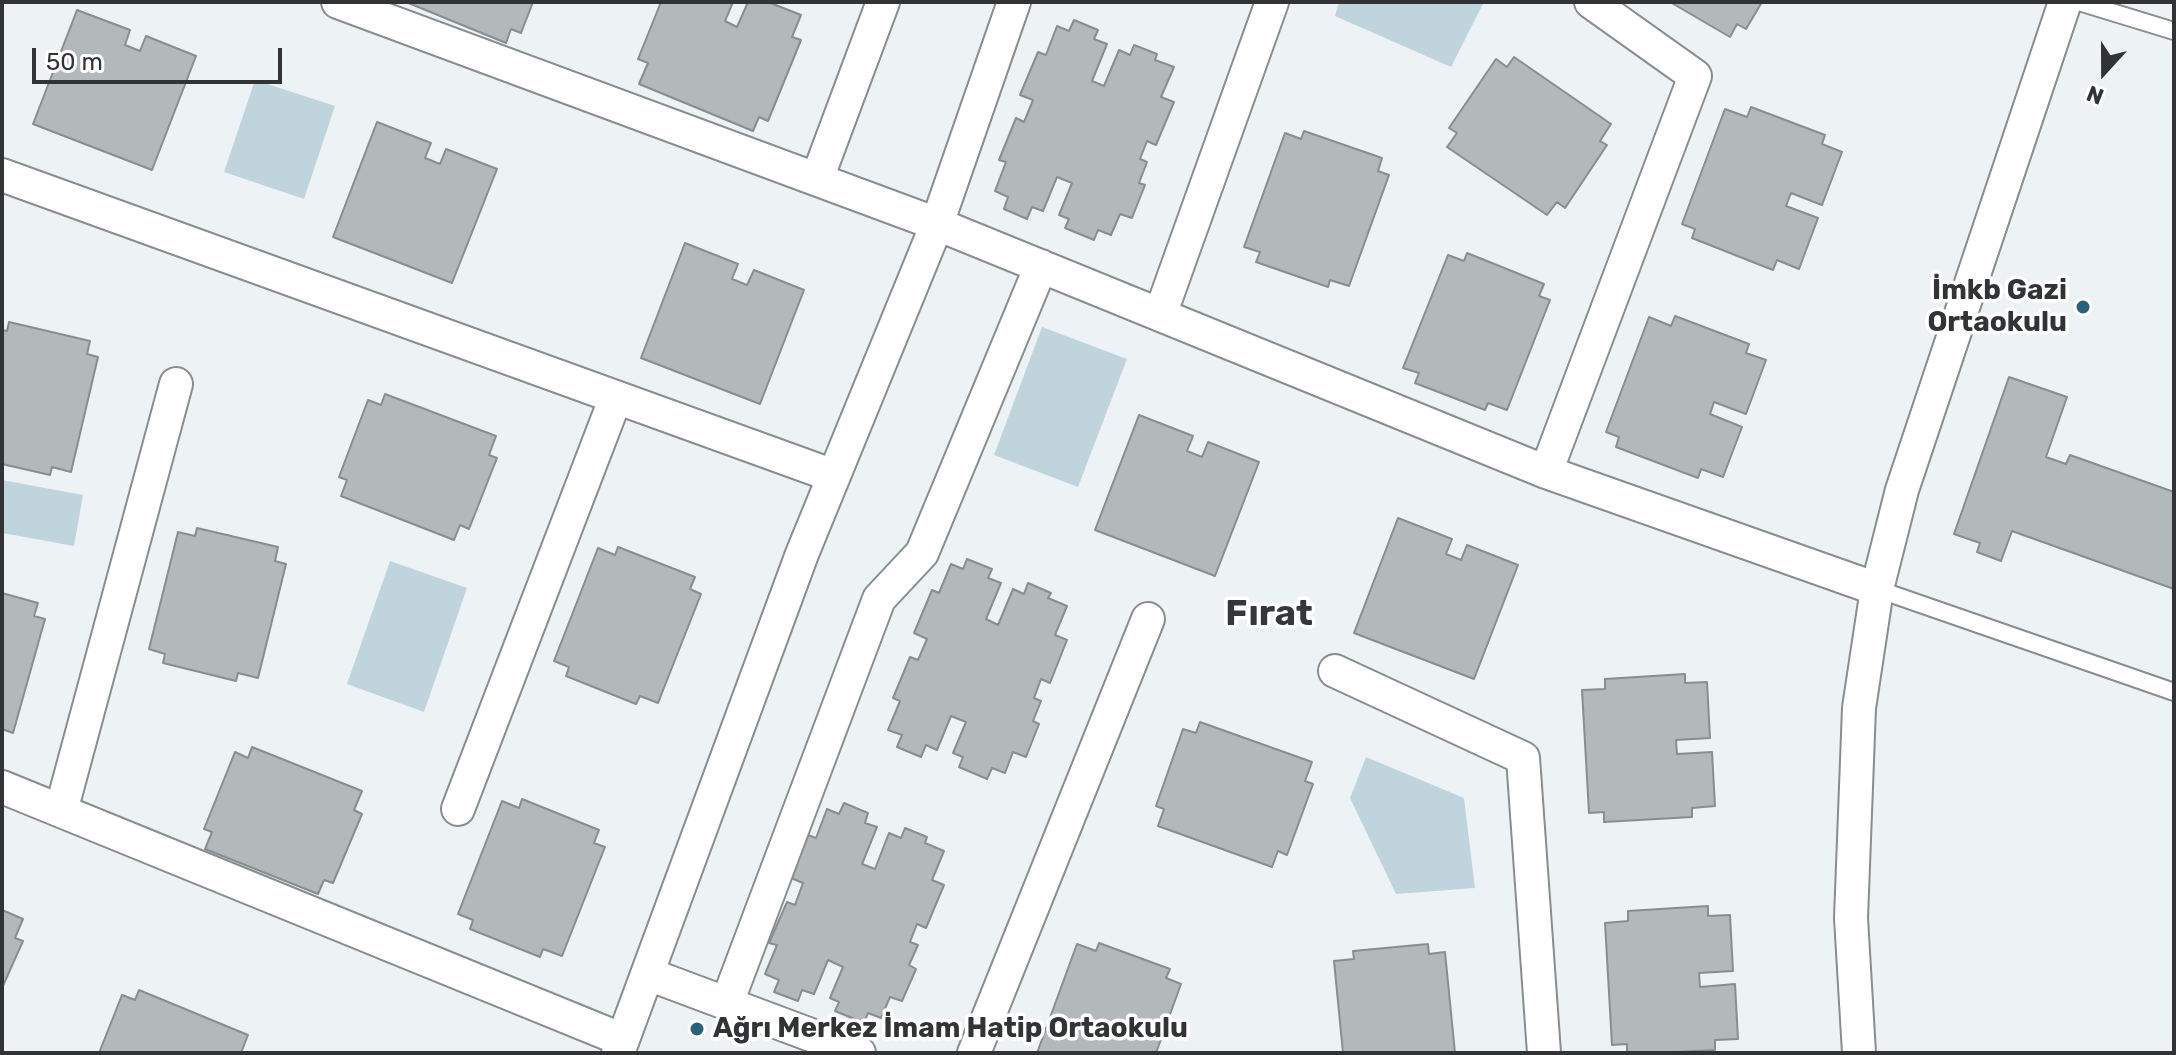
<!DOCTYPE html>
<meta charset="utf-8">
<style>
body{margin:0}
#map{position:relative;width:2176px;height:1055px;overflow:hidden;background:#edf2f5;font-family:Rubik,sans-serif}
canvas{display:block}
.frame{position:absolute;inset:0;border:4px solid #313334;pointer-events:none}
.north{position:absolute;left:2064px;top:32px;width:80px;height:80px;-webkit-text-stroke:6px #fff;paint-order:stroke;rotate:201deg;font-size:22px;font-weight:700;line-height:32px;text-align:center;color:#313334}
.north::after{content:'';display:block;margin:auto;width:28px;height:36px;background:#313334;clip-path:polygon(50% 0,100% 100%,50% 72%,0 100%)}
.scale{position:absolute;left:32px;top:48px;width:250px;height:36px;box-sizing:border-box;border:4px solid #313334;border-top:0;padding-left:10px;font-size:24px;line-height:28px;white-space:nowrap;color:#313334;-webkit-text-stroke:6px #fff;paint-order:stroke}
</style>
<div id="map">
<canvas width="2176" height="1055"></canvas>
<div class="frame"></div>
<div class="north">N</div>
<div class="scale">50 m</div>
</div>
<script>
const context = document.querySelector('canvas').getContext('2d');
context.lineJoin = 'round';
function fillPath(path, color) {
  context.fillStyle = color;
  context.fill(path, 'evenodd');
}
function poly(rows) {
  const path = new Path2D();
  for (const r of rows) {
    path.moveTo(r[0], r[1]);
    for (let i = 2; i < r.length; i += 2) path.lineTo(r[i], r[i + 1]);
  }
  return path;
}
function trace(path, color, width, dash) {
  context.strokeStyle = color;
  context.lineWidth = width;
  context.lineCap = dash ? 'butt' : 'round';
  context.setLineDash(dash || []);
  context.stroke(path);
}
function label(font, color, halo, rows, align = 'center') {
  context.font = font + ' Rubik,sans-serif';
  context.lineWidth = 7;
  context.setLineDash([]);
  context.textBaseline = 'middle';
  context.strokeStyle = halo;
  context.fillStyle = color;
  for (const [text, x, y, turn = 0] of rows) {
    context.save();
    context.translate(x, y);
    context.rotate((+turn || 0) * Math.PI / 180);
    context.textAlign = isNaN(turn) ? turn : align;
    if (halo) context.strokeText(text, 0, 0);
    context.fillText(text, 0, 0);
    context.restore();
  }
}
const green = poly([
 [1339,2,1484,2,1451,67,1335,16],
 [255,80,335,106,304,199,224,172],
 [1042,327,1127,359,1078,487,994,455],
 [2,480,83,495,74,546,2,533],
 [390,561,467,588,424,712,347,684],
 [1366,757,1464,798,1475,888,1396,894,1350,798]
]);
const building = poly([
 [406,2,533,2,521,33,511,29,506,43,406,2],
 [661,2,733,2,725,21,737,27,748,2,768,2,801,15,792,37,801,40,768,121,759,117,753,131,639,84,648,63,638,59,661,2],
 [1670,2,1762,2,1746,29,1737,24,1730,37,1670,2],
 [77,10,130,30,125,45,140,51,146,36,196,56,152,170,33,124,77,10],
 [1074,20,1098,30,1094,39,1107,44,1092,81,1104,86,1119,50,1130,55,1134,45,1157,54,1155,60,1174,67,1161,97,1174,102,1156,145,1147,141,1140,159,1147,162,1139,183,1145,185,1132,218,1120,214,1111,235,1098,230,1094,240,1065,228,1069,219,1059,215,1072,183,1057,177,1043,211,1032,207,1027,219,1004,209,1008,197,995,191,1006,162,999,160,1016,118,1024,122,1033,100,1020,95,1038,52,1046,55,1057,26,1069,31,1074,20],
 [1514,57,1611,124,1600,141,1607,145,1565,208,1557,202,1547,215,1447,147,1457,133,1449,128,1496,59,1507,67,1514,57],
 [1751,107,1825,135,1822,144,1842,152,1822,205,1791,193,1786,206,1818,218,1799,269,1777,260,1773,270,1692,238,1695,229,1682,224,1725,109,1747,117,1751,107],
 [377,122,431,143,425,158,440,164,446,149,497,169,452,283,333,237,377,122],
 [1304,131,1382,158,1378,171,1389,175,1349,286,1330,280,1328,287,1256,262,1260,252,1244,247,1285,133,1301,139,1304,131],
 [685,243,738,264,732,279,747,285,754,270,804,290,760,404,641,358,685,243],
 [1467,253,1544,284,1539,296,1550,300,1507,410,1488,403,1485,410,1415,383,1419,373,1403,368,1448,255,1464,261,1467,253],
 [1675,316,1749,344,1746,353,1766,360,1746,414,1714,402,1710,414,1742,427,1723,477,1701,469,1698,478,1616,447,1619,437,1606,432,1649,317,1671,326,1675,316],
 [9,322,90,341,87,354,98,357,71,472,52,467,50,475,2,464,2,330,7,331,9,322],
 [2009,377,2067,397,2046,457,2066,464,2070,455,2174,492,2174,589,2012,531,2001,561,1977,552,1980,543,1954,534,2009,377],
 [385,394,496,436,489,455,497,458,469,529,460,525,454,540,341,496,347,480,339,477,368,400,381,405,385,394],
 [1139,415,1193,436,1187,451,1202,457,1208,442,1259,462,1215,576,1095,530,1139,415],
 [1398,518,1452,539,1446,554,1461,560,1467,545,1518,565,1474,679,1354,633,1398,518],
 [197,528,278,547,275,561,286,564,258,678,238,673,236,681,163,663,165,654,149,649,178,532,195,536,197,528],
 [618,547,695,577,690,589,701,594,658,703,640,696,636,704,566,676,569,667,554,661,598,548,615,555,618,547],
 [967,559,992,569,988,578,1001,583,986,619,998,625,1013,589,1024,594,1028,583,1051,593,1048,598,1067,606,1055,635,1067,640,1050,683,1041,679,1034,698,1041,701,1033,721,1039,724,1026,757,1013,752,1005,773,992,768,987,779,959,767,963,757,953,753,966,722,951,716,937,750,926,745,921,757,897,747,902,735,888,730,900,701,893,698,910,657,918,660,927,639,914,633,932,590,939,593,951,564,963,569,967,559],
 [2,593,38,603,34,616,45,619,13,733,2,729,2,593],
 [1685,674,1685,683,1707,682,1710,738,1676,740,1677,754,1712,752,1715,806,1692,808,1692,817,1604,822,1604,812,1589,813,1582,690,1605,689,1605,679,1685,674],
 [1200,722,1312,762,1305,781,1313,784,1287,855,1278,851,1272,867,1158,826,1164,809,1156,806,1183,729,1196,733,1200,722],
 [252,747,362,791,354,810,362,814,333,883,324,880,318,894,205,849,212,832,204,829,235,752,248,758,252,747],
 [522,799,599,830,594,843,605,847,562,956,543,949,540,957,470,929,473,920,458,914,502,801,519,808,522,799],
 [844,803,868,813,865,823,877,827,862,864,875,869,889,833,901,838,905,828,927,837,925,843,944,851,932,880,944,885,926,928,917,924,910,942,918,945,909,965,916,969,902,1001,890,997,881,1018,868,1013,864,1023,835,1011,839,1002,830,998,843,967,828,960,814,994,802,990,798,1001,774,992,779,980,765,974,777,945,769,943,787,902,795,905,803,883,791,878,808,835,816,838,827,809,839,814,844,803],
 [1708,906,1708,916,1730,915,1733,971,1699,973,1700,987,1735,984,1738,1039,1715,1040,1715,1050,1657,1053,1627,1053,1627,1044,1612,1045,1605,923,1628,921,1628,911,1708,906],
 [2,910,23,919,15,938,23,941,2,988,2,910],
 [1099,943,1170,969,1166,978,1181,984,1156,1053,1037,1053,1077,944,1096,951,1099,943],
 [1428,944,1429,954,1445,952,1455,1053,1343,1053,1334,961,1354,959,1353,951,1428,944],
 [139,990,248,1035,241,1053,99,1053,122,995,135,1000,139,990]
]);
const lane = poly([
 [2079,2,2174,31],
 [1877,589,2174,692]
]);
const street = poly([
 [338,2,937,224,1546,472,1877,589],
 [2,175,834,476],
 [817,179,883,2],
 [1160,315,1272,2],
 [1546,472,1695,76,1591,2],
 [1335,671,1523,758,1544,1053],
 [2,787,623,1040],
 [458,809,616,397],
 [61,811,176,384],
 [648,974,859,1053],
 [727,1003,879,599,922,553,1041,266],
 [618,1053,802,554,937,224,1014,2],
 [974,1053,1148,619],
 [1859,1053,1851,918,1859,708,1877,589,1902,490,2065,2]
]);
const markers = [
 [2083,307,8,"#2a627c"],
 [697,1029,8,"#2a627c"]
];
const poiNames = [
 ["İmkb Gazi",2067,291],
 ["Ortaokulu",2067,323],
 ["Ağrı Merkez İmam Hatip Ortaokulu",713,1029,"left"]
];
const districtNames = [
 ["Fırat",1269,615]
];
fillPath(green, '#c0d4de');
fillPath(building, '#b3b8bb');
trace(building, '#888d8f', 2);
trace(lane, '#888d8f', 20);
trace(street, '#888d8f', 36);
trace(lane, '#fff', 16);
trace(street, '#fff', 32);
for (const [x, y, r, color] of markers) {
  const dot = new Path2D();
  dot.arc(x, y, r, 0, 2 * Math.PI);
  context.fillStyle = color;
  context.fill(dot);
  trace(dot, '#fff', 3);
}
label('bold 28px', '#313334', '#fff', poiNames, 'right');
label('bold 36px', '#34383a', '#fff', districtNames);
</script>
